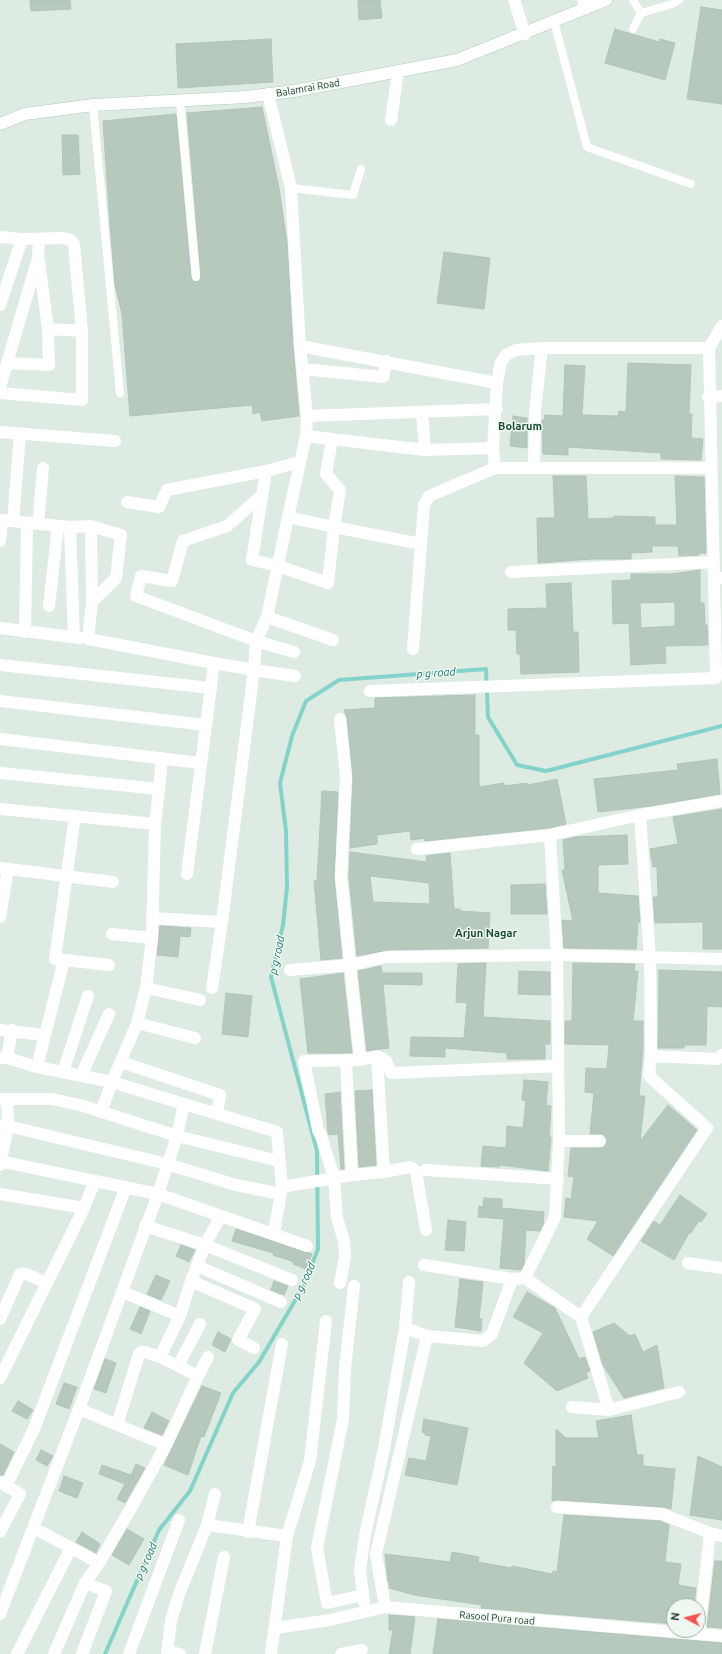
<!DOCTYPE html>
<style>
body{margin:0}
#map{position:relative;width:722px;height:1654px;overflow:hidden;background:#deebe2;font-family:Ubuntu,sans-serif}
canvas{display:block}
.north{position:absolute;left:666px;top:1598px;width:40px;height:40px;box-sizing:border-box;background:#eff7f1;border:1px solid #9caca2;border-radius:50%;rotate:277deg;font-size:11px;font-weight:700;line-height:16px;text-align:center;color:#1f3b2c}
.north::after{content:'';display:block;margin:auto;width:14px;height:18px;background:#f75051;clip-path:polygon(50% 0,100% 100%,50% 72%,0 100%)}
</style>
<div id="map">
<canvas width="722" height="1654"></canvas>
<div class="north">N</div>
</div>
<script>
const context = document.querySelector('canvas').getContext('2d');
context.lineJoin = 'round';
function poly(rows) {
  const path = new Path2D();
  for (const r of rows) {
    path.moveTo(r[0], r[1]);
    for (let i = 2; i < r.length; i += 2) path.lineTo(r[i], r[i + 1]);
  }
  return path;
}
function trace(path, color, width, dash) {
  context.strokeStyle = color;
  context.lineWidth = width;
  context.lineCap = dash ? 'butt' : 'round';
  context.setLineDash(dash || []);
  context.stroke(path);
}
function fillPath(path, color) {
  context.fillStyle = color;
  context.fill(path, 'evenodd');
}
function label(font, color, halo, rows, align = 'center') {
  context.font = font + ' Ubuntu,sans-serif';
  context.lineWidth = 3;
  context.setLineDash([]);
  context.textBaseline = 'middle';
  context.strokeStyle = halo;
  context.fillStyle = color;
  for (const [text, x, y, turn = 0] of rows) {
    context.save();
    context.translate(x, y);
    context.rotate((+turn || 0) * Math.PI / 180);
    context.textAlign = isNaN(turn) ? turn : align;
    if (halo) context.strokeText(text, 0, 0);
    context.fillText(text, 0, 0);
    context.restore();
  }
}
const stream = poly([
 [105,1654,159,1530,190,1491,233,1393,259,1362,303,1287,318,1249,317,1151,271,977,283,925,287,887,286,831,280,783,292,736,306,701,339,680,486,669,488,717,517,765,546,771,722,726]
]);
const building = poly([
 [30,0,70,0,71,9,31,11,30,0],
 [358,0,380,0,382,18,359,20,358,0],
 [701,7,722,10,722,104,687,99,701,7],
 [615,29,659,42,660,39,675,43,665,80,605,63,615,29],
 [271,39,273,82,178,88,176,44,271,39],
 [262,107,279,188,287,243,293,346,299,416,262,421,260,412,253,414,252,405,130,416,122,314,115,285,110,225,103,121,176,114,191,278,196,282,199,281,201,276,187,113,262,107],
 [62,135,78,135,80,174,63,175,62,135],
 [444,252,490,258,484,309,437,303,444,252],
 [628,363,691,365,689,414,692,414,691,438,703,439,701,460,661,459,661,453,568,447,568,455,543,454,542,420,544,420,545,415,563,416,565,365,585,366,582,415,618,416,619,411,626,412,628,363],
 [513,416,527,418,527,448,510,446,513,416],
 [553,476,586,476,588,519,614,518,614,516,655,517,655,525,677,525,675,476,704,477,706,553,699,553,699,555,679,556,678,546,652,546,652,552,631,553,631,559,590,559,538,563,537,518,555,518,553,476],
 [700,570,700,603,704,603,705,625,707,625,708,645,665,646,666,663,631,665,629,623,613,624,612,581,631,580,631,574,671,574,700,570],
 [675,602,675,626,641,628,640,603,675,602],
 [571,583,573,632,578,632,579,672,521,674,520,654,517,654,516,630,508,630,508,609,547,608,546,584,571,583],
 [475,695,475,735,479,735,479,787,504,783,504,786,527,783,528,785,557,779,566,824,549,828,425,841,425,838,411,840,410,831,377,835,377,844,350,848,353,776,347,718,344,710,375,708,375,698,475,695],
 [717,759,720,794,651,806,598,812,594,779,678,770,677,764,717,759],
 [322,791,338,792,334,878,342,958,321,960,314,881,317,881,322,791],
 [722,809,722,949,703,949,703,922,655,923,653,897,658,897,657,866,653,867,650,849,678,844,673,817,722,809],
 [627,835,628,864,598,865,598,893,638,896,640,922,638,922,636,949,564,948,562,920,573,921,562,870,565,870,563,840,575,837,627,835],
 [350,852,427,862,426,856,450,853,454,909,460,909,460,911,490,913,488,948,387,950,357,956,349,877,350,852],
 [370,876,429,883,430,904,373,902,370,876],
 [545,884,547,914,511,914,511,885,545,884],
 [160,926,191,928,190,937,180,936,178,957,157,955,160,926],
 [486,963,483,1017,550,1021,550,1044,545,1044,545,1059,507,1059,507,1053,445,1048,445,1057,410,1056,411,1037,464,1038,467,1003,456,1002,458,964,486,963],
 [573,963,635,964,634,971,638,971,633,1021,643,1021,643,1047,639,1096,645,1096,640,1141,668,1105,697,1130,613,1256,587,1239,598,1221,564,1217,566,1198,571,1199,574,1177,568,1176,571,1148,600,1148,604,1147,607,1141,603,1134,590,1134,594,1093,585,1092,586,1068,607,1069,609,1045,565,1044,565,1021,572,1021,573,963],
 [381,966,382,973,422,973,422,985,383,984,389,1048,367,1051,358,971,381,966],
 [659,970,722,972,722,1007,707,1006,706,1045,684,1045,684,1048,658,1048,659,970],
 [519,971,550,972,550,995,518,994,519,971],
 [343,973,352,1053,308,1053,300,979,343,973],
 [226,993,252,996,248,1037,222,1034,226,993],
 [524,1080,548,1082,546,1105,551,1106,549,1137,551,1137,548,1171,500,1165,499,1167,481,1166,483,1146,506,1148,507,1126,523,1128,526,1101,522,1100,524,1080],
 [372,1090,376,1165,359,1167,355,1091,372,1090],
 [340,1092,344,1169,341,1169,338,1134,329,1135,328,1133,325,1094,340,1092],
 [680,1195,707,1214,701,1222,699,1221,690,1234,689,1233,674,1260,641,1241,654,1221,660,1225,680,1195],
 [484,1198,502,1199,502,1208,544,1212,543,1224,540,1231,526,1230,524,1264,521,1270,500,1268,504,1219,478,1217,479,1206,483,1207,484,1198],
 [448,1220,466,1222,464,1251,445,1250,448,1220],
 [236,1229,312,1254,306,1269,293,1264,294,1262,273,1255,273,1253,232,1241,236,1229],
 [181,1245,195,1250,189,1262,176,1256,181,1245],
 [156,1275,170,1281,161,1300,147,1294,156,1275],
 [460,1279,483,1282,479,1319,482,1319,481,1331,455,1327,460,1279],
 [274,1281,288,1286,284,1295,271,1290,274,1281],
 [527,1292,555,1308,579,1359,585,1357,590,1371,586,1373,588,1378,557,1391,524,1363,543,1333,513,1317,527,1292],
 [140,1307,150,1311,141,1334,130,1329,140,1307],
 [614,1323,630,1336,635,1334,643,1352,657,1345,664,1388,624,1398,603,1365,593,1332,614,1323],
 [218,1332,231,1339,225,1352,212,1345,218,1332],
 [105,1359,116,1363,106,1393,94,1389,105,1359],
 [64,1383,77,1387,69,1409,56,1404,64,1383],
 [202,1386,221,1393,204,1437,201,1436,188,1475,164,1465,202,1386],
 [18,1401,33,1410,27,1419,12,1411,18,1401],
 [152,1412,169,1421,162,1435,144,1428,152,1412],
 [631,1415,637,1455,643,1455,643,1466,675,1469,671,1509,662,1507,558,1500,552,1501,553,1466,556,1467,556,1429,566,1438,599,1438,596,1421,631,1415],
 [424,1419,468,1428,457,1485,405,1475,409,1458,426,1461,431,1436,425,1435,425,1433,422,1432,424,1419],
 [0,1444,14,1452,3,1475,0,1475,0,1444],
 [41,1450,53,1456,47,1466,36,1460,41,1450],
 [698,1456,722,1467,722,1520,690,1515,698,1456],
 [136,1464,145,1468,125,1503,117,1499,125,1484,99,1474,102,1465,131,1475,136,1464],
 [64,1476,83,1483,77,1498,59,1491,64,1476],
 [564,1515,660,1521,669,1525,665,1562,681,1564,678,1585,696,1588,694,1606,674,1606,674,1624,481,1608,482,1605,414,1595,389,1588,390,1582,388,1582,385,1554,450,1562,452,1552,479,1557,478,1562,511,1568,512,1566,552,1574,553,1571,557,1572,564,1515],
 [127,1529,144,1539,129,1565,112,1555,127,1529],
 [82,1532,100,1544,96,1553,76,1542,82,1532],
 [715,1561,722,1561,722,1628,707,1627,715,1561],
 [389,1615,415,1617,410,1654,389,1654,393,1630,389,1630,389,1615],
 [438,1619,722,1643,722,1654,433,1654,438,1619]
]);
const lane = poly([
 [633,0,641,13],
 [554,21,587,147,691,184],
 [633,29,641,13,672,4,679,0],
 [180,101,196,277],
 [93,105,120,393],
 [291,188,353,195,361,169]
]);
const street = poly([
 [514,0,525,34],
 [583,0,586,8],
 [268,94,291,188,300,346,307,416,306,436,425,450,493,448,495,468,429,496,424,505,413,649],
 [391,120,398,72],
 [0,237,22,239,63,238,71,240,74,244,82,331,82,400,0,393],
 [0,305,22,239],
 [48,329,82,331],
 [300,346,497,383,493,448],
 [7,363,49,365,48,329,39,261],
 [303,369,383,377,386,361],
 [497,383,501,362,506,355,516,350,542,348],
 [0,387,38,258,39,239],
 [708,397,722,396],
 [422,412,425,450],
 [307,416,497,409],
 [0,432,115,441],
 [306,436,288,517,334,527,340,490,326,474,332,439],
 [300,462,266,471,252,560,278,566,328,583,334,527,421,544],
 [534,467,535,411,542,348,709,348],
 [495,468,711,468],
 [261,496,227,526,183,541,172,581,141,576,136,596,256,641,294,652],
 [127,502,159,507,167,490,266,471],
 [288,517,267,617,256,641,254,670,295,676],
 [0,520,70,527,91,526,92,602,88,639,214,663],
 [38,524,43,468],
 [91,526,121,535,116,578,92,602],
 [70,527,74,637],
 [0,541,2,521,13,521,20,434],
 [511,572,714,562],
 [714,579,709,348,722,326],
 [49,606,58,526],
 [267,617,333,640],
 [0,628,80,638],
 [25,632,27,523],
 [0,665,211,688],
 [370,691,716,678,714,579,722,578],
 [0,701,206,725],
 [340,719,346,777,341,877,360,1060],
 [0,739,200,763],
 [0,773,159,789,155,824,152,938,146,988,200,1000],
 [159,789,162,758],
 [0,809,155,824],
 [75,816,55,959,109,965],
 [417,849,550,835],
 [0,868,113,882],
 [187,874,214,663,254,670,222,922,212,988],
 [0,917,8,869],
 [152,918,222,922],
 [112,934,152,938],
 [64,960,37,1067,112,1082,184,1104],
 [290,970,350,965,387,957,557,955,550,835,640,815,722,801],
 [137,1023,195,1038],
 [0,1030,45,1035],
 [377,1056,384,1172],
 [651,1056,717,1059,722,1055],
 [0,1058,7,1058,12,1030],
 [7,1058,37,1067],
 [346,1060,352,1175],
 [121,1062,220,1095,217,1114],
 [63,1072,88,996],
 [81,1076,109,1014],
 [0,1099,52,1099,80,1105,177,1136,279,1161],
 [101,1112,112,1082,137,1023,146,988],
 [0,1126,8,1126,167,1164,236,1185,281,1194],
 [559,1141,600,1141],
 [0,1161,95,1181],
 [0,1165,8,1126,7,1099],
 [426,1170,558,1179],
 [282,1187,352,1175,384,1172,410,1167,416,1171,426,1230],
 [0,1194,84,1208],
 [145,1226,205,1245,292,1280],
 [688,1263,722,1268],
 [424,1265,512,1279,525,1278,581,1317,609,1410,679,1392],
 [197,1266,281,1302],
 [525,1278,555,1217,559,1141,557,955,722,959],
 [191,1281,255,1309,238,1340,254,1348],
 [340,1283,345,1257,344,1241,337,1218,334,1177,321,1136,318,1130,304,1061,360,1060,377,1056,386,1061,391,1073,558,1066],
 [354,1286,345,1368,343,1419,317,1548,327,1603,363,1595],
 [123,1292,180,1316],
 [581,1317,707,1128,649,1076,651,1056,650,959,640,815],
 [0,1319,20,1274,26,1274,47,1283],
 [405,1328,427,1336,483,1341,492,1334,512,1279],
 [178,1366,200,1324],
 [198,1376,208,1357],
 [0,1378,84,1208,95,1181,158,1194,177,1136,184,1104,277,1132,282,1187,274,1233],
 [572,1407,609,1410],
 [79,1409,166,1445],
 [117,1425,139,1354,141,1352,145,1352,160,1357],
 [0,1482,20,1494,0,1532],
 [6,1486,34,1429,126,1187],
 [557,1507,662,1514,710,1533,699,1633],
 [207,1525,287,1536],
 [34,1528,99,1563],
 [248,1532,282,1344],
 [710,1533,722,1536],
 [364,1602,360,1570,365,1535,384,1449,405,1328,409,1282],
 [385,1607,376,1554,427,1336],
 [0,1614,79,1409,158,1194,307,1246],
 [275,1628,330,1620,385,1607,722,1636],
 [167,1651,180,1654],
 [17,1654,71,1548],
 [54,1654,85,1583,99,1563,131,1508,166,1445,198,1376,160,1357,180,1316,191,1281,205,1245,220,1217],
 [82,1654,106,1591,85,1583],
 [129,1654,179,1520],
 [167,1654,171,1620,180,1592,207,1525,215,1494],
 [205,1654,224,1557],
 [271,1654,287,1536,310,1461,326,1321],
 [341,1654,362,1650]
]);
const secondary = poly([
 [0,124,25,114,93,105,246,97,294,91,457,60,606,0]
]);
const streetNames = [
 ["Balamrai Road",308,88,-10],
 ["Rasool Pura road",497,1618,5]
];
const neighbourhoodNames = [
 ["Bolarum",520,426],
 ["Arjun Nagar",486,933]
];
const waterNames = [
 ["p g road",436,673,-4],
 ["p g road",277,955,-78],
 ["p g road",304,1281,-65],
 ["p g road",146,1561,-66]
];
trace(stream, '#84d3cb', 4);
fillPath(building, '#b7c8bd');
trace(building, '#b1c4b7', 1);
trace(secondary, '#b1cbbb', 13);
trace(lane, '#fff', 8);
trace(street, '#fff', 12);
trace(secondary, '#fff', 12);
label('10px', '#1f3b2c', '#eff7f1', streetNames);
label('bold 11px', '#1b4d34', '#eff7f1', neighbourhoodNames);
label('italic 11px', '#187870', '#eff7f1', waterNames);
</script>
